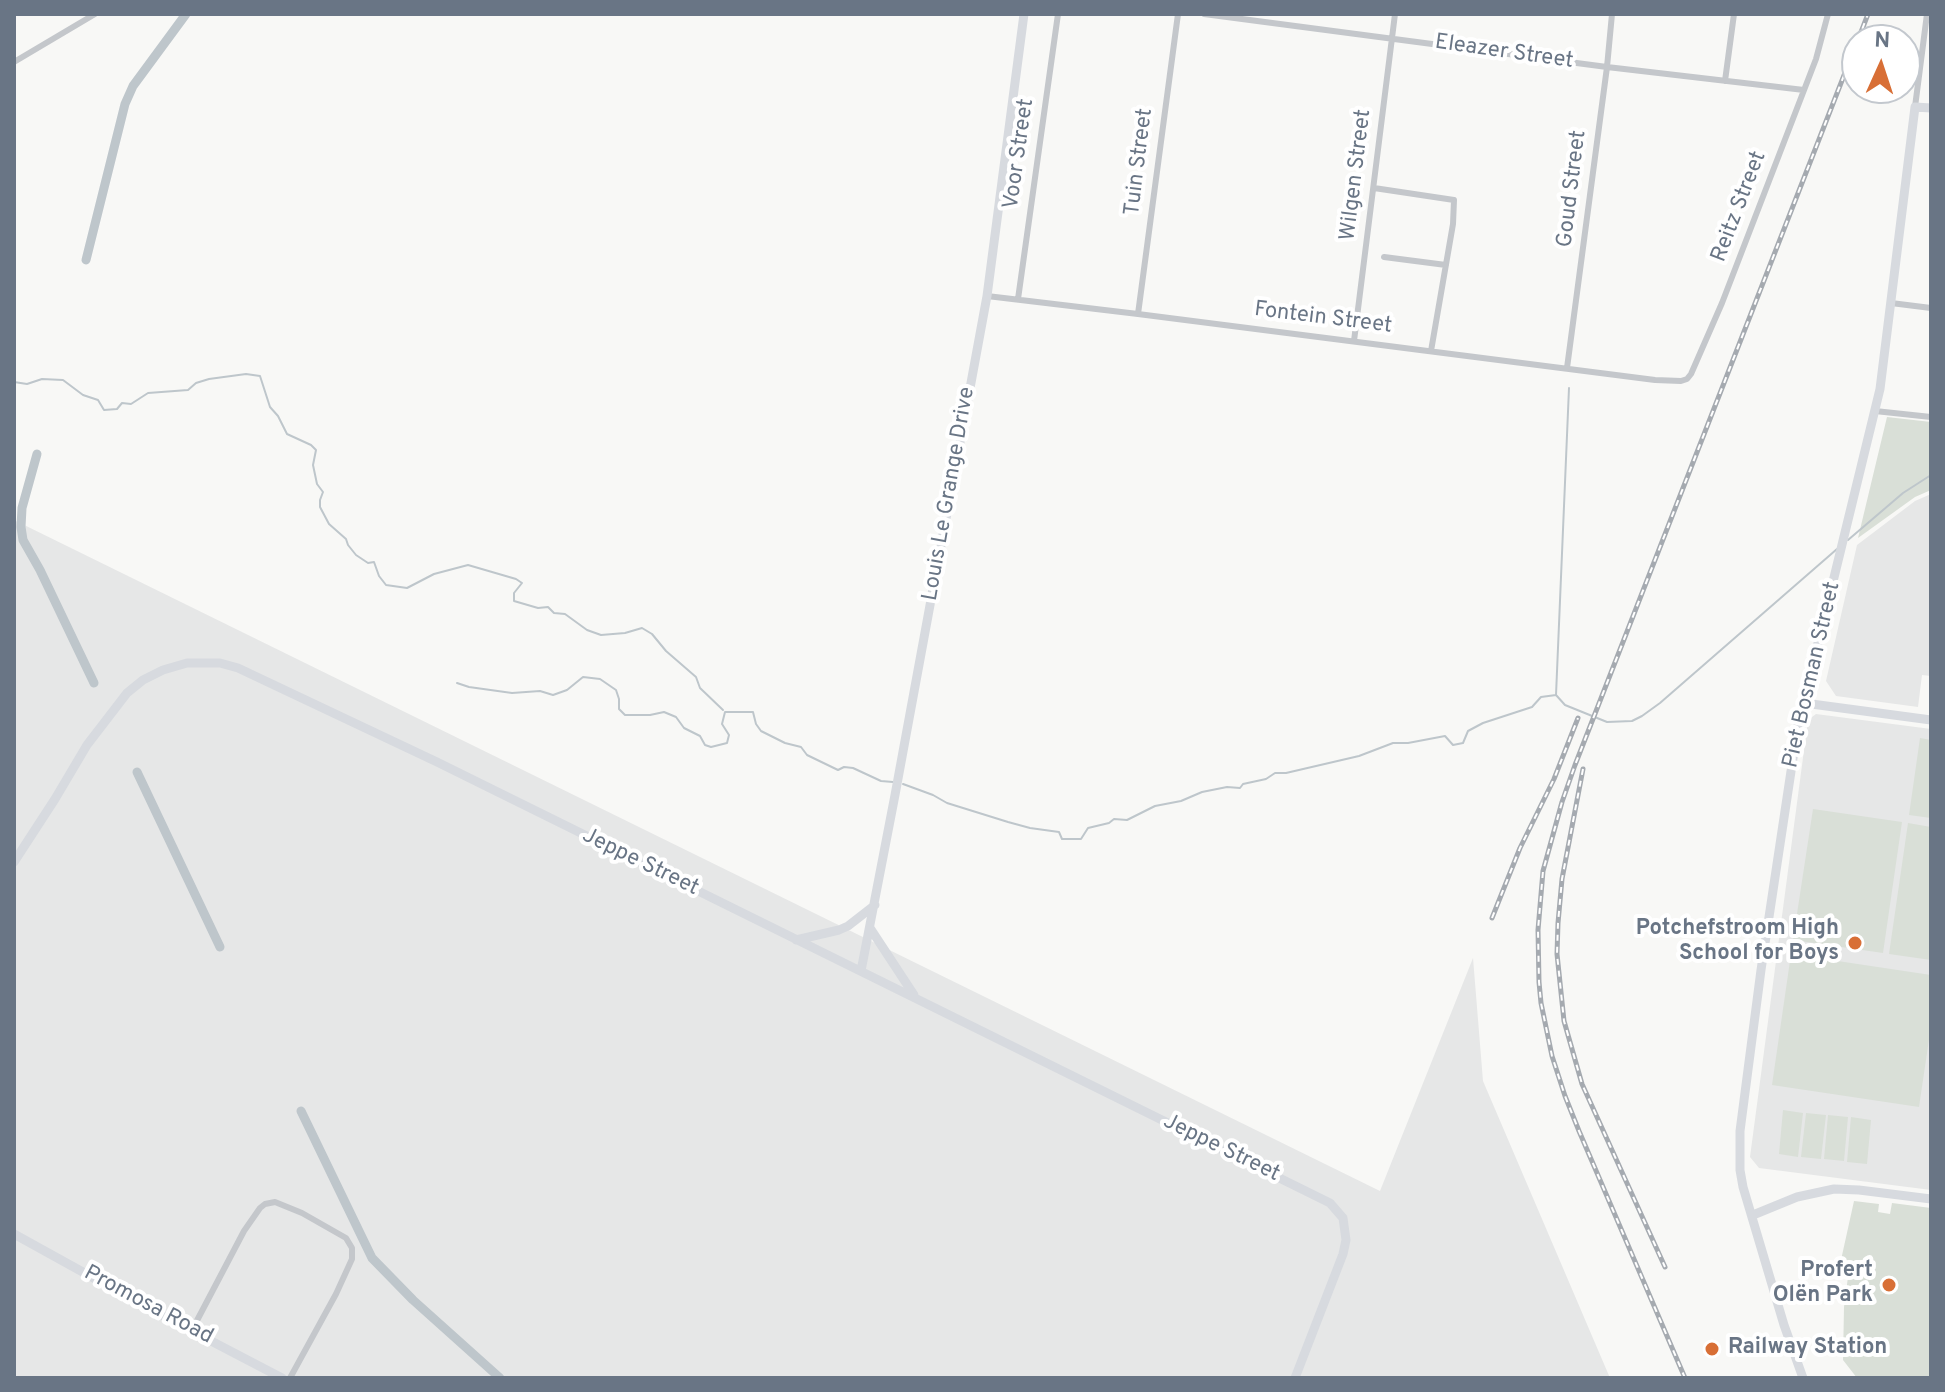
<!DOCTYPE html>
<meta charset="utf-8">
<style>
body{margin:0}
#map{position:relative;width:1945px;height:1392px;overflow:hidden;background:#f8f8f6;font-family:Overpass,sans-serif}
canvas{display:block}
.frame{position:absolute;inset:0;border:16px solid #697585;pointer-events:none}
.north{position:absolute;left:1841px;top:24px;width:80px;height:80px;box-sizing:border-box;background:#fff;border:2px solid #c3c8ce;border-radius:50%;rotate:3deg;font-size:22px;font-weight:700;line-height:32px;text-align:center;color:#697585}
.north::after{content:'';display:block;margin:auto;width:28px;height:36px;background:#d86f36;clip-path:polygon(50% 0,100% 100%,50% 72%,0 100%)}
</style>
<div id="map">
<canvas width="1945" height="1392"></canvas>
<div class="frame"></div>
<div class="north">N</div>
</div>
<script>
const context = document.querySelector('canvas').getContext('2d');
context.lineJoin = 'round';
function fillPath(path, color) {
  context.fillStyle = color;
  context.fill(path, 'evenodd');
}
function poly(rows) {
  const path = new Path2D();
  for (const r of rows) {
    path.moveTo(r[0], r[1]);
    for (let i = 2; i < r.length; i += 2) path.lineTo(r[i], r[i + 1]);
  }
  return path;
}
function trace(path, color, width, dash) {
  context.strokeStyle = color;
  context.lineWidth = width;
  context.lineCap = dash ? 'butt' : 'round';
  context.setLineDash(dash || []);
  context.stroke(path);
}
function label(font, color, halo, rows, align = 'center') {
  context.font = font + ' Overpass,sans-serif';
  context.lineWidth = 8;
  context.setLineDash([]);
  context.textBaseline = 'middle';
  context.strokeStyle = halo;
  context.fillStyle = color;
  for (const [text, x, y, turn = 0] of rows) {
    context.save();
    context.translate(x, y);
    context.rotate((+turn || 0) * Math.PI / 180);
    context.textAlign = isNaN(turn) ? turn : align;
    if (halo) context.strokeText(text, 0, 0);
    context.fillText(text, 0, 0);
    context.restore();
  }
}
const built = poly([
 [1931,494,1931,676,1922,675,1918,707,1836,696,1826,681,1857,545,1915,501],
 [14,520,1380,1191,1473,958,1483,1081,1610,1378,14,1378],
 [1816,714,1931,729,1931,1190,1759,1168,1750,1157,1808,720]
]);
const green = poly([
 [1887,417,1931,422,1931,490,1915,497,1858,538],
 [1920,738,1931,740,1931,818,1909,815],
 [1813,809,1902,822,1883,953,1793,940],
 [1908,823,1931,827,1931,960,1889,954],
 [1791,954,1931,975,1931,1026,1919,1107,1772,1085],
 [1783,1110,1803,1113,1798,1157,1779,1154],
 [1806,1113,1826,1115,1821,1159,1801,1157],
 [1828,1115,1848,1117,1844,1161,1824,1159],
 [1851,1117,1871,1120,1867,1164,1847,1162],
 [1854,1201,1879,1204,1878,1212,1890,1214,1892,1203,1931,1208,1931,1378,1857,1378,1843,1360,1844,1307,1850,1262,1841,1260]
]);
const stream = poly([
 [14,382,27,384,42,379,63,380,83,395,98,400,104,410,117,409,122,403,131,404,148,393,188,390,196,383,209,379,246,374,260,376,270,407,278,416,287,434,311,445,316,450,313,465,317,484,323,492,320,500,320,507,329,524,346,539,348,545,356,555,368,563,374,562,379,576,386,585,407,588,434,574,468,565,516,579,522,583,514,593,514,601,538,608,548,607,554,613,565,614,587,630,601,635,625,633,642,628,652,634,666,651,696,677,700,688,723,710],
 [1569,388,1556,695,1565,705,1607,722,1632,721,1642,716,1660,703,1837,549],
 [1848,540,1903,493,1931,475],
 [457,683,469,687,512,693,540,691,553,695,567,690,583,677,600,679,616,690,619,699,619,709,625,715,650,715,664,712,676,717,684,728,700,736,705,745,711,747,727,743,729,735,722,724,725,712,753,712,756,724,761,731,785,743,801,747,807,755,838,770,844,767,853,768,881,781,893,782],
 [903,784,933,795,947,803,1008,822,1030,828,1059,832,1062,839,1081,839,1088,828,1109,823,1114,819,1127,820,1155,806,1181,801,1202,792,1227,787,1240,788,1243,784,1266,779,1275,773,1286,773,1359,756,1393,743,1408,743,1445,736,1453,745,1463,743,1468,731,1483,723,1532,707,1541,697,1556,695]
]);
const canal = poly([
 [86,260,125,104,133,86,186,14],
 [37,454,22,508,21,527,23,540,40,570,94,683],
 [137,772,220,947],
 [301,1111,372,1258,413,1300,500,1378]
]);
const street = poly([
 [1204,14,1607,67,1804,90],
 [14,62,95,14],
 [1725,81,1734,14],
 [1915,107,1927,14],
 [1374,188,1454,200,1453,224,1431,351],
 [1384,257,1446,265],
 [987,296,1138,314,1655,380,1681,381,1687,379,1691,374,1722,303,1816,59,1828,14],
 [1018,299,1058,14],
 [1891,303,1931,308],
 [1138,314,1178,14],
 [1354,341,1395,14],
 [1567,368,1607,67,1612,14],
 [1875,411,1931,417],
 [192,1330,244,1231,260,1208,265,1204,275,1202,302,1213,346,1238,352,1248,352,1259,336,1294,290,1378]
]);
const secondary = poly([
 [1804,703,1931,720],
 [14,862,55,799,87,745,127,693,143,680,163,670,187,663,220,663,238,668,437,762,1330,1203,1343,1218,1346,1240,1343,1254,1295,1378],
 [870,928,914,995],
 [796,940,839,930,848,926,875,905],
 [861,971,895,795,987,296,1024,14],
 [1753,1215,1797,1197,1834,1189,1859,1190,1931,1199],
 [14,1234,146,1307,282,1378],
 [1803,1378,1784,1325,1743,1187,1740,1170,1740,1131,1761,970,1798,725,1880,389,1915,107,1931,108]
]);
const rail = poly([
 [1858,40,1868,14],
 [1583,769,1562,879,1558,923,1557,954,1564,1021,1582,1084,1665,1267],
 [1492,918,1520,848,1554,779,1578,718],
 [1685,1378,1579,1131,1565,1096,1552,1056,1541,1003,1539,982,1538,930,1543,871,1562,802,1575,765,1857,42]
]);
const markers = [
 [1855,943,8,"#d86f36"],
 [1889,1285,8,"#d86f36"],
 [1712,1349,8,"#d86f36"]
];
const streetNames = [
 ["Eleazer Street",1504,53,8],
 ["Voor Street",1020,154,-82],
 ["Tuin Street",1140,162,-83],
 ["Wilgen Street",1357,175,-83],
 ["Goud Street",1573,189,-83],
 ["Reitz Street",1740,207,-69],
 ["Fontein Street",1323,319,7],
 ["Louis Le Grange Drive",950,494,-80],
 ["Piet Bosman Street",1813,675,-77],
 ["Jeppe Street",640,863,26],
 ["Jeppe Street",1221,1149,26],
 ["Promosa Road",148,1306,28]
];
const poiNames = [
 ["Potchefstroom High",1839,930],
 ["School for Boys",1839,955],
 ["Profert",1873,1272],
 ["Olën Park",1873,1297],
 ["Railway Station",1728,1349,"left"]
];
fillPath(built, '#e6e7e7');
fillPath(green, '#d9dfd7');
trace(stream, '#bec6cb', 2);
trace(canal, '#bec6cb', 9);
trace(street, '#c4c7cb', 6);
trace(secondary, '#d7dadf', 9);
trace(rail, '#a5aab0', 5);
trace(rail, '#fff', 2, [6]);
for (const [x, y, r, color] of markers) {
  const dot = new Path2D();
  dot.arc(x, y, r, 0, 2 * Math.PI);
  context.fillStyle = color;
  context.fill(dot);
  trace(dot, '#fff', 3);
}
label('22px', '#697585', '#fff', streetNames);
label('bold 22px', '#697585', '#fff', poiNames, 'right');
</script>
